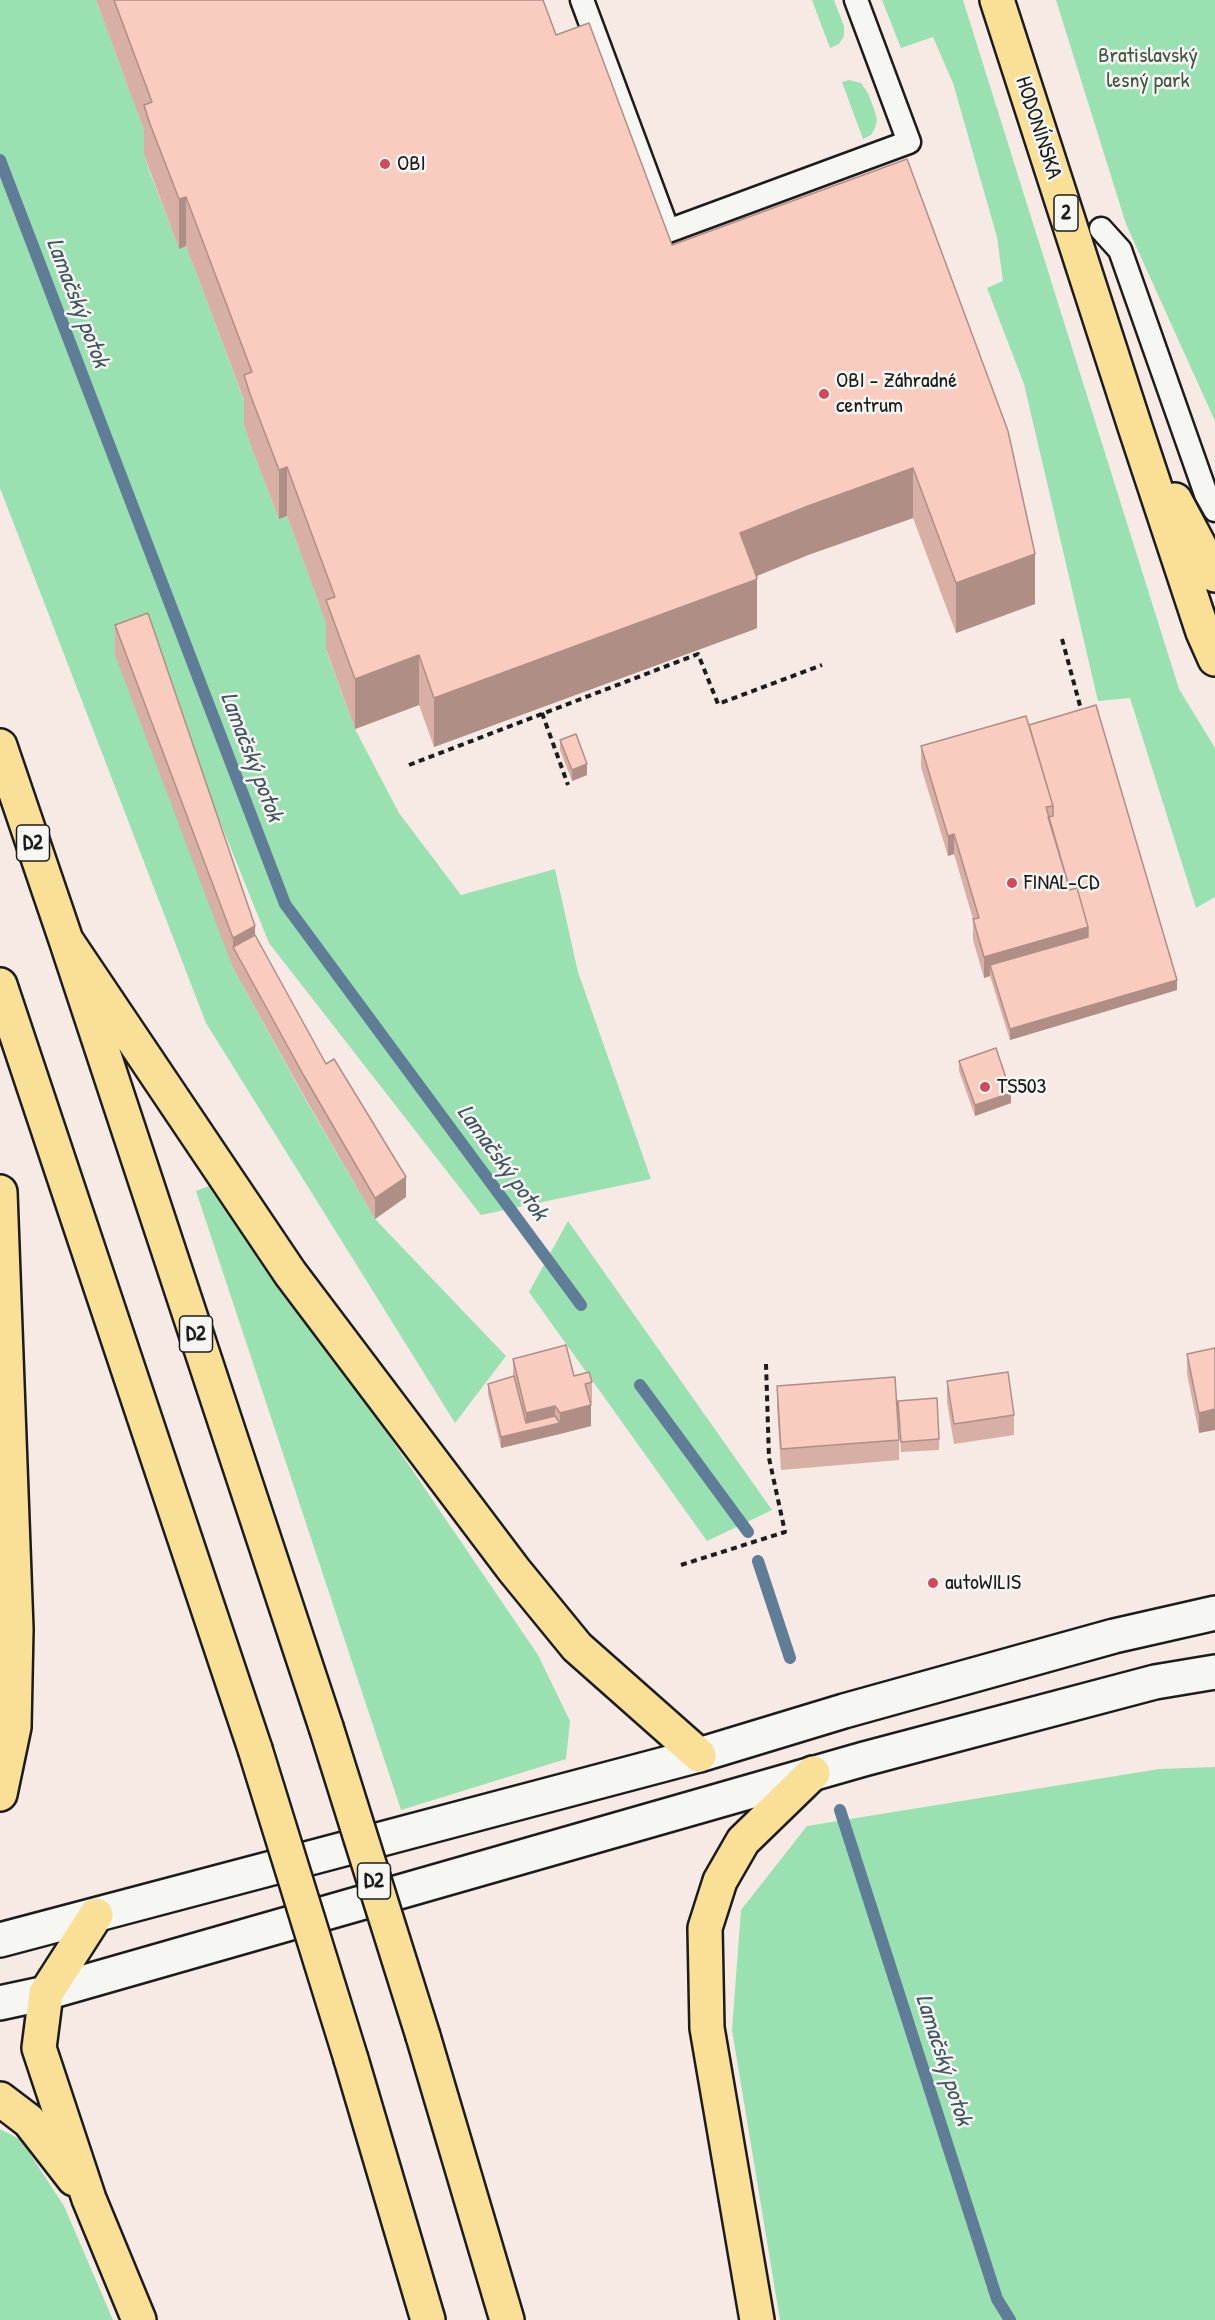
<!DOCTYPE html>
<meta charset="utf-8">
<style>
body{margin:0}
canvas{display:block;background:#f7e9e3}
</style>
<canvas width="1215" height="2320"></canvas>
<script>
const context = document.querySelector('canvas').getContext('2d');
context.lineJoin = 'round';
function fillPath(path, color) {
  context.fillStyle = color;
  context.fill(path, 'evenodd');
}
function poly(rows) {
  const path = new Path2D();
  for (const r of rows) {
    path.moveTo(r[0], r[1]);
    for (let i = 2; i < r.length; i += 2) path.lineTo(r[i], r[i + 1]);
  }
  return path;
}
function trace(path, color, width, dash) {
  context.strokeStyle = color;
  context.lineWidth = width;
  context.lineCap = dash ? 'butt' : 'round';
  context.setLineDash(dash || []);
  context.stroke(path);
}
function label(font, color, halo, rows, align = 'center') {
  context.font = font + ' "Patrick Hand",sans-serif';
  context.lineWidth = 5;
  context.setLineDash([]);
  context.textBaseline = 'middle';
  context.strokeStyle = halo;
  context.fillStyle = color;
  for (const [text, x, y, turn = 0] of rows) {
    context.save();
    context.translate(x, y);
    context.rotate((+turn || 0) * Math.PI / 180);
    context.textAlign = isNaN(turn) ? turn : align;
    if (halo) context.strokeText(text, 0, 0);
    context.fillText(text, 0, 0);
    context.restore();
  }
}
const green = poly([
 [0,0,96,0,152,151,144,155,150,173,179,248,186,246,252,422,244,425,250,444,279,519,287,516,335,647,326,650,355,729,399,813,461,895,555,869,578,972,651,1179,481,1215,269,943,148,643,233,968,304,1097,375,1219,506,1356,455,1423,206,1023,0,488],
 [812,0,834,0,844,26,844,36,839,44,830,48],
 [882,0,963,0,1179,689,1215,748,1215,897,1196,908,1130,698,1098,701,1024,384,987,288,1003,281,997,237,953,83,933,37,901,48],
 [1056,0,1215,0,1215,421,1126,224],
 [849,80,861,83,868,93,875,112,877,120,875,128,871,135,863,139,842,82],
 [217,1183,538,1655,570,1721,566,1759,401,1810,196,1191],
 [568,1221,772,1510,707,1541,529,1292],
 [1215,1767,1215,2320,780,2320,732,2030,741,1910,807,1826,1159,1769],
 [0,2129,21,2140,64,2206,113,2320,0,2320]
]);
const stream = poly([
 [0,160,285,904,581,1305],
 [640,1385,748,1532],
 [758,1561,790,1658],
 [840,1810,997,2299,1010,2320]
]);
const path = poly([
 [1062,639,1082,713],
 [542,713,568,785],
 [409,765,698,654,718,704,822,665],
 [681,1565,785,1532,769,1458,766,1364]
]);
const service = poly([
 [582,0,668,231,909,142,856,0],
 [1101,229,1120,250,1206,494,1215,510]
]);
const secondary = poly([
 [0,1940,699,1755,844,1711,1114,1636,1215,1613],
 [0,2003,46,1993,864,1759,1155,1682,1215,1672]
]);
const primary = poly([
 [997,0,1135,427,1203,632,1215,659],
 [1175,500,1215,575]
]);
const motorway = poly([
 [0,746,66,940,326,1727],
 [66,940,290,1273,514,1570,577,1647,699,1755],
 [0,985,255,1749],
 [0,1192,16,1629,14,1727,0,1794],
 [96,1915,46,1993,39,2048,89,2199,139,2320],
 [423,2036,507,2320],
 [351,2059,428,2320],
 [0,2099,29,2121,74,2179],
 [757,2320,707,2028,705,1928,720,1881,743,1841,813,1773]
]);
const motorwayBridge = poly([
 [326,1727,423,2036],
 [255,1749,351,2059]
]);
const wall = poly([
 [96,0,543,0,556,35,672,245,907,159,1035,604,956,633,913,518,808,555,756,576,757,628,755,629,434,747,419,705,355,729,326,649,326,623,287,516,279,519,250,444,244,425,244,400,186,246,179,249,144,155,144,130],
 [115,625,255,935,326,1064,406,1197,375,1219,304,1096,233,968,115,655],
 [1029,725,1177,990,1010,1040,990,976,984,978,973,940,973,919,954,854,948,856,921,767,921,746],
 [560,740,587,775,572,781,560,750],
 [959,1061,1011,1103,975,1116,959,1071],
 [1215,1348,1199,1433,1187,1374,1187,1354],
 [513,1359,574,1376,592,1382,592,1403,590,1403,591,1426,501,1448,488,1394,488,1384,513,1377],
 [947,1381,1014,1415,1014,1435,954,1444,947,1402],
 [777,1386,899,1440,899,1460,781,1470,777,1407],
 [898,1401,939,1439,939,1450,901,1452]
]);
const shadedWall = poly([
 [186,197,186,246,179,249,179,199],
 [287,467,287,516,279,519,279,470],
 [913,468,913,518,808,555,740,583,740,533,808,506],
 [1035,554,1035,604,956,633,956,583],
 [757,578,757,628,755,629,434,747,434,698],
 [419,655,419,705,355,729,355,679],
 [587,764,587,775,572,781,572,770],
 [954,834,954,854,948,856,948,836],
 [255,926,255,956,233,947,233,938],
 [1088,927,1088,947,990,965,990,976,984,978,984,957],
 [1177,980,1177,990,1010,1040,1010,1029],
 [1011,1093,1011,1103,975,1116,975,1105],
 [406,1177,406,1197,375,1219,375,1198],
 [591,1405,591,1426,560,1434,560,1413],
 [555,1406,555,1424,560,1423,560,1434,501,1448,501,1437,526,1431,526,1413],
 [1215,1409,1215,1430,1199,1433,1199,1413]
]);
const building = poly([
 [114,0,543,0,556,35,589,23,672,245,907,159,1008,431,1035,554,956,583,913,468,808,506,740,533,757,578,755,580,434,698,419,655,355,679,326,600,335,597,287,467,279,470,250,394,244,375,252,372,186,197,179,199,150,124,144,105,152,102,114,0],
 [148,613,255,926,233,938,115,625,148,613],
 [1096,705,1177,980,1010,1029,990,965,1088,937,1088,927,1077,888,1070,890,1048,817,1053,816,1053,806,1029,725,1096,705],
 [1026,716,1053,806,1046,807,1070,890,1077,888,1088,927,984,957,973,919,979,918,954,834,948,836,921,746,1026,716],
 [576,734,587,764,572,770,560,740,576,734],
 [255,935,326,1064,334,1059,406,1177,375,1198,304,1076,233,947,255,935],
 [996,1048,1011,1093,975,1105,959,1061,996,1048],
 [566,1345,574,1376,589,1372,592,1382,585,1384,591,1405,560,1413,555,1406,526,1413,513,1359,566,1345],
 [1215,1348,1215,1409,1199,1413,1187,1354,1215,1348],
 [1008,1372,1014,1415,954,1424,947,1381,1008,1372],
 [514,1376,526,1423,555,1416,560,1423,501,1437,488,1384,514,1376],
 [895,1377,899,1440,781,1449,777,1386,895,1377],
 [937,1398,939,1439,901,1442,898,1401,937,1398]
]);
const markers = [
 [385,164,6,"#d1495b"],
 [824,394,6,"#d1495b"],
 [1012,883,6,"#d1495b"],
 [985,1087,6,"#d1495b"],
 [933,1583,6,"#d1495b"]
];
const shields = [
 [1066,213,24],
 [33,843,33],
 [196,1334,33],
 [374,1881,33]
];
const shieldNames = [
 ["2",1066,213],
 ["D2",33,843],
 ["D2",196,1334],
 ["D2",374,1881]
];
const parkNames = [
 ["Bratislavský",1148,56],
 ["lesný park",1148,81]
];
const streetNames = [
 ["HODONÍNSKA",1038,128,72]
];
const poiNames = [
 ["OBI",397,164],
 ["OBI - Záhradné",836,381],
 ["centrum",836,406],
 ["FINAL-CD",1024,883],
 ["TS503",997,1087],
 ["autoWILIS",945,1583]
];
const waterNames = [
 ["Lamačský potok",77,303,69],
 ["Lamačský potok",251,757,69],
 ["Lamačský potok",502,1163,54],
 ["Lamačský potok",943,2060,72]
];
fillPath(green, '#99e1b0');
trace(stream, '#5f7d96', 12);
trace(service, '#1c1c1c', 27);
trace(secondary, '#1c1c1c', 38);
trace(primary, '#1c1c1c', 38);
trace(motorway, '#1c1c1c', 38);
trace(path, '#1c1c1c', 4, [6, 4.5]);
trace(service, '#f6f6f2', 22);
trace(secondary, '#f6f6f2', 33);
trace(primary, '#fadf96', 33);
trace(motorway, '#fadf96', 33);
trace(motorwayBridge, '#1c1c1c', 38, []);
trace(motorwayBridge, '#fadf96', 33);
fillPath(wall, '#d7afa4');
fillPath(shadedWall, '#af8e86');
fillPath(building, '#facbbf');
trace(building, '#af8e86', 1.5);
for (const [x, y, r, color] of markers) {
  const dot = new Path2D();
  dot.arc(x, y, r, 0, 2 * Math.PI);
  context.fillStyle = color;
  context.fill(dot);
  trace(dot, '#f6f6f2', 2);
}
for (const [x, y, w] of shields) {
  const box = new Path2D();
  box.roundRect(x - w / 2, y - 18, w, 36, 4.5);
  context.fillStyle = '#f6f6f2';
  context.fill(box);
  trace(box, '#1c1c1c', 1.5);
}
label('bold 21px', '#1c1c1c', null, shieldNames);
label('22px', '#425748', '#f6f6f2', parkNames);
label('22px', '#1c1c1c', '#f6f6f2', streetNames);
label('22px', '#1c1c1c', '#f6f6f2', poiNames, 'left');
label('italic 24px', '#435563', '#f6f6f2', waterNames);
</script>
